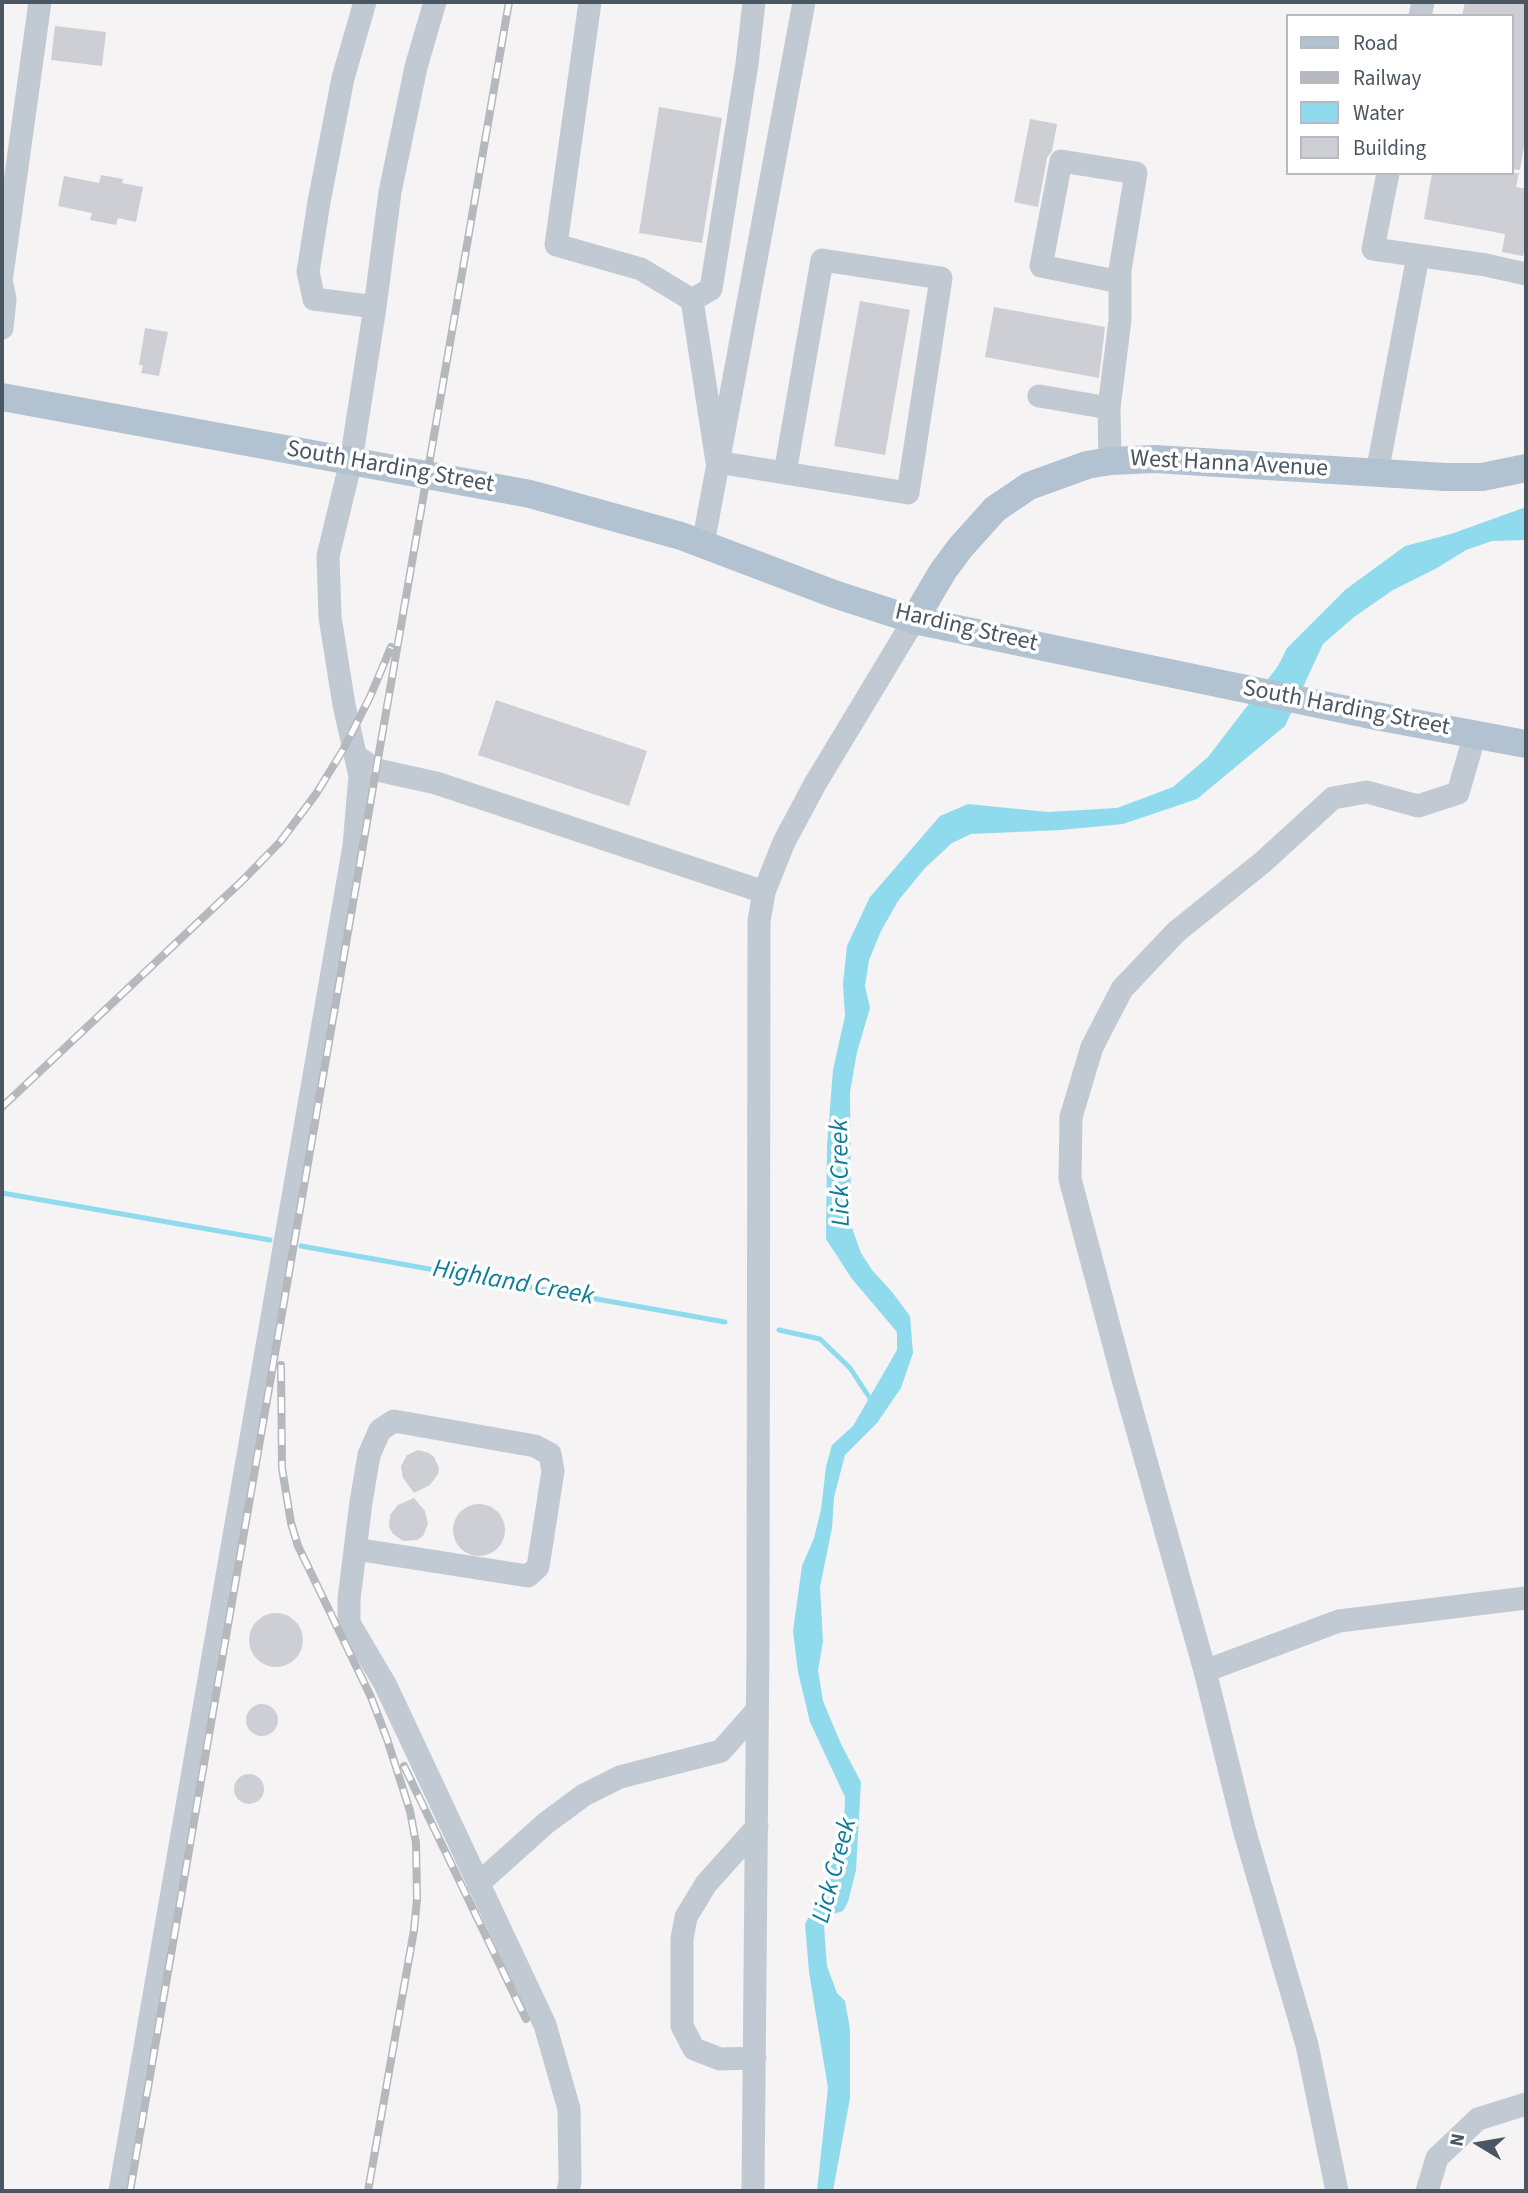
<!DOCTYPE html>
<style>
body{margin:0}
#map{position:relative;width:1528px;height:2193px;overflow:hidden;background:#f5f3f3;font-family:"Source Sans 3",sans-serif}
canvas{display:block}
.frame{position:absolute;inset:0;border:4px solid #4a5661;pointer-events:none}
.legend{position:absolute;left:1286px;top:14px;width:228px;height:161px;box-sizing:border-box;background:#fff;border:2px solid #b7bbc0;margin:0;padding:9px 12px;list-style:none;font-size:21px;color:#4a5661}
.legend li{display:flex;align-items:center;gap:14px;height:35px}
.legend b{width:35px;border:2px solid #b7bbc0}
.north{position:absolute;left:1444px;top:2109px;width:70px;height:70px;-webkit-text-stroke:5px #fff;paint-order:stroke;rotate:281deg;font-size:19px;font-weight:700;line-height:28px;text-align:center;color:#4a5661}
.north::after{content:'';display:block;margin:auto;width:24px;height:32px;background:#4a5661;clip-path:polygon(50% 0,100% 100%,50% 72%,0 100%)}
</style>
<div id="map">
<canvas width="1528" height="2193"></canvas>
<div class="frame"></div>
<ul class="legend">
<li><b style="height:9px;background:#b3c2d1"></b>Road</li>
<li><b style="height:9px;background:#b5b8bd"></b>Railway</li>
<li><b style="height:19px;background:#90daee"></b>Water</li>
<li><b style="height:19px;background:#cdcfd5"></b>Building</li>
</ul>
<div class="north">N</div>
</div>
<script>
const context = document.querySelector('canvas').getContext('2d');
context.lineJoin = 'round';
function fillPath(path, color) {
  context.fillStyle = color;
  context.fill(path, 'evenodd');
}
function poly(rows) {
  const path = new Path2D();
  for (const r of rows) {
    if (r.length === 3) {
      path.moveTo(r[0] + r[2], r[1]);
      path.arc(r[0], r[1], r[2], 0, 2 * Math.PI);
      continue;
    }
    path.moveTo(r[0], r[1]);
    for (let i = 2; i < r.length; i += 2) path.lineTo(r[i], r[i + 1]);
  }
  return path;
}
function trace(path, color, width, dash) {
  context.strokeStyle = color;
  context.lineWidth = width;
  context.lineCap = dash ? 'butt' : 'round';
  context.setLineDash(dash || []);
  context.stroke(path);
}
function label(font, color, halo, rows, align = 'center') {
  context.font = font + ' "Source Sans 3",sans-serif';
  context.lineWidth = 7;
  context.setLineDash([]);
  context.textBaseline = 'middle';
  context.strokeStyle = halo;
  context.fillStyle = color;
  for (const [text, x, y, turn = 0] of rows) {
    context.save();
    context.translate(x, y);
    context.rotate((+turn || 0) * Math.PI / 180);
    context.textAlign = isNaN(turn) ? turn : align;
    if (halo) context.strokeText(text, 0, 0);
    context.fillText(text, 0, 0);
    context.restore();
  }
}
const water = poly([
 [1526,507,1526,540,1492,541,1466,550,1437,568,1393,590,1354,617,1323,644,1285,726,1197,799,1123,824,1061,830,971,834,952,843,925,868,898,901,881,931,869,960,865,986,870,1008,857,1052,850,1092,851,1225,861,1253,872,1270,892,1292,910,1316,913,1353,901,1388,877,1423,845,1455,834,1497,832,1528,820,1587,823,1642,818,1670,823,1701,841,1744,861,1782,856,1870,848,1902,843,1911,830,1915,824,1926,827,1966,837,1993,845,2001,850,2029,850,2098,833,2191,817,2191,828,2088,809,1972,805,1924,825,1887,831,1858,844,1824,845,1797,810,1722,798,1672,793,1631,802,1566,814,1538,821,1510,826,1467,832,1445,853,1426,897,1350,897,1332,852,1279,826,1239,827,1146,833,1070,845,1016,843,984,847,946,870,897,940,816,968,804,1048,812,1117,808,1173,787,1208,757,1278,666,1287,648,1345,590,1405,546,1451,534]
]);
const stream = poly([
 [2,1193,270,1240],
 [301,1246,725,1322],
 [779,1330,820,1339,850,1368,873,1403]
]);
const building = poly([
 [1465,2,1526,2,1526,134,1520,170,1512,169,1512,16,1462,16],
 [55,26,106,32,102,66,51,60],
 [659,107,722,118,702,243,639,233],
 [1030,119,1057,124,1052,151,1047,158,1038,207,1014,202],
 [1432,173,1519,173,1516,187,1526,189,1526,238,1523,256,1502,252,1505,234,1424,219],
 [101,175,123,179,122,183,143,187,136,222,118,218,116,225,90,220,92,213,58,206,64,176,99,183],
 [860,301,910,310,885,455,834,446],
 [994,307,1105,327,1099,378,985,357],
 [145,328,168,332,159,376,141,373,143,365,139,365],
 [496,700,647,751,629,806,478,755],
 [418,1450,429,1453,434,1457,439,1468,438,1474,430,1485,414,1493,403,1478,401,1466,407,1455],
 [414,1498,425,1511,428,1524,423,1536,417,1540,403,1541,393,1534,389,1527,390,1515,398,1505],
 [479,1530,26],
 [276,1640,27],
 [262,1720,16],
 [249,1789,15]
]);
const minor = poly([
 [365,2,343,78,319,202,308,272,314,299,375,307],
 [590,2,556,245,641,269,692,300],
 [1420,16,1423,2],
 [1388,173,1373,249,1486,265,1526,274],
 [2,275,40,2],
 [2,284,5,299,2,328],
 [692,300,717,462,908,493,941,278,822,260,785,473],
 [692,300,711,289,747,64,754,2],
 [1039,396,1109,408],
 [1110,461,1109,408,1120,320,1120,270,1136,173,1061,161,1041,266,1120,282],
 [1377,473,1418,256],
 [703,544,804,2],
 [1475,734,1458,793,1418,806,1367,792,1333,798,1263,862,1176,932,1122,989,1092,1047,1071,1117,1070,1179,1123,1379,1205,1671,1339,1621,1526,1598],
 [356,756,377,770,436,783,764,892],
 [355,1549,528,1576,538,1567,553,1471,550,1454,535,1446,394,1421,380,1430,369,1455,361,1502,349,1599,349,1623,385,1684,545,2025,569,2109,570,2181,568,2191],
 [1205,1671,1244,1829,1307,2045,1337,2191],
 [478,1884,546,1823,584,1795,620,1777,721,1751,757,1710],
 [755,2058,720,2059,694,2049,682,2026,682,1939,686,1917,706,1884,757,1827],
 [120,2191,354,846,360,776,344,705,330,617,328,556,351,461,375,307,390,192,416,67,435,2],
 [753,2191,758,1647,759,921,764,892,784,842,815,784,914,620],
 [1427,2191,1437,2158,1478,2119,1526,2104]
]);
const major = poly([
 [2,397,530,494,681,536,834,594,914,620,1376,716,1526,744],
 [914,620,943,571,960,548,995,509,1029,486,1087,465,1110,461,1155,459,1445,477,1482,477,1526,468]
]);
const rail = poly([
 [2,1107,243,880,280,842,316,794,343,750,370,697,391,647],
 [281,1365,282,1468,291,1523,298,1546,371,1697,387,1739,410,1811,416,1843,417,1899,414,1930,368,2191],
 [404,1766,526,2019],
 [130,2191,509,2]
]);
const streetNames = [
 ["West Hanna Avenue",1229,465,3],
 ["South Harding Street",390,468,10],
 ["Harding Street",966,629,13],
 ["South Harding Street",1346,709,11]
];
const waterNames = [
 ["Lick Creek",842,1173,-91],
 ["Highland Creek",513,1284,10],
 ["Lick Creek",836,1871,-75]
];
fillPath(water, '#90daee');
trace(stream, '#90daee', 5);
fillPath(building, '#cdcfd5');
trace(minor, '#c1cad2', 23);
trace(major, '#b3c2d1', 28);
trace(rail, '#b5b8bd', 8);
trace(rail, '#fff', 5, [16]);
label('24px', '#4a5661', '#fff', streetNames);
label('italic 26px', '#0c7c9b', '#fff', waterNames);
</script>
